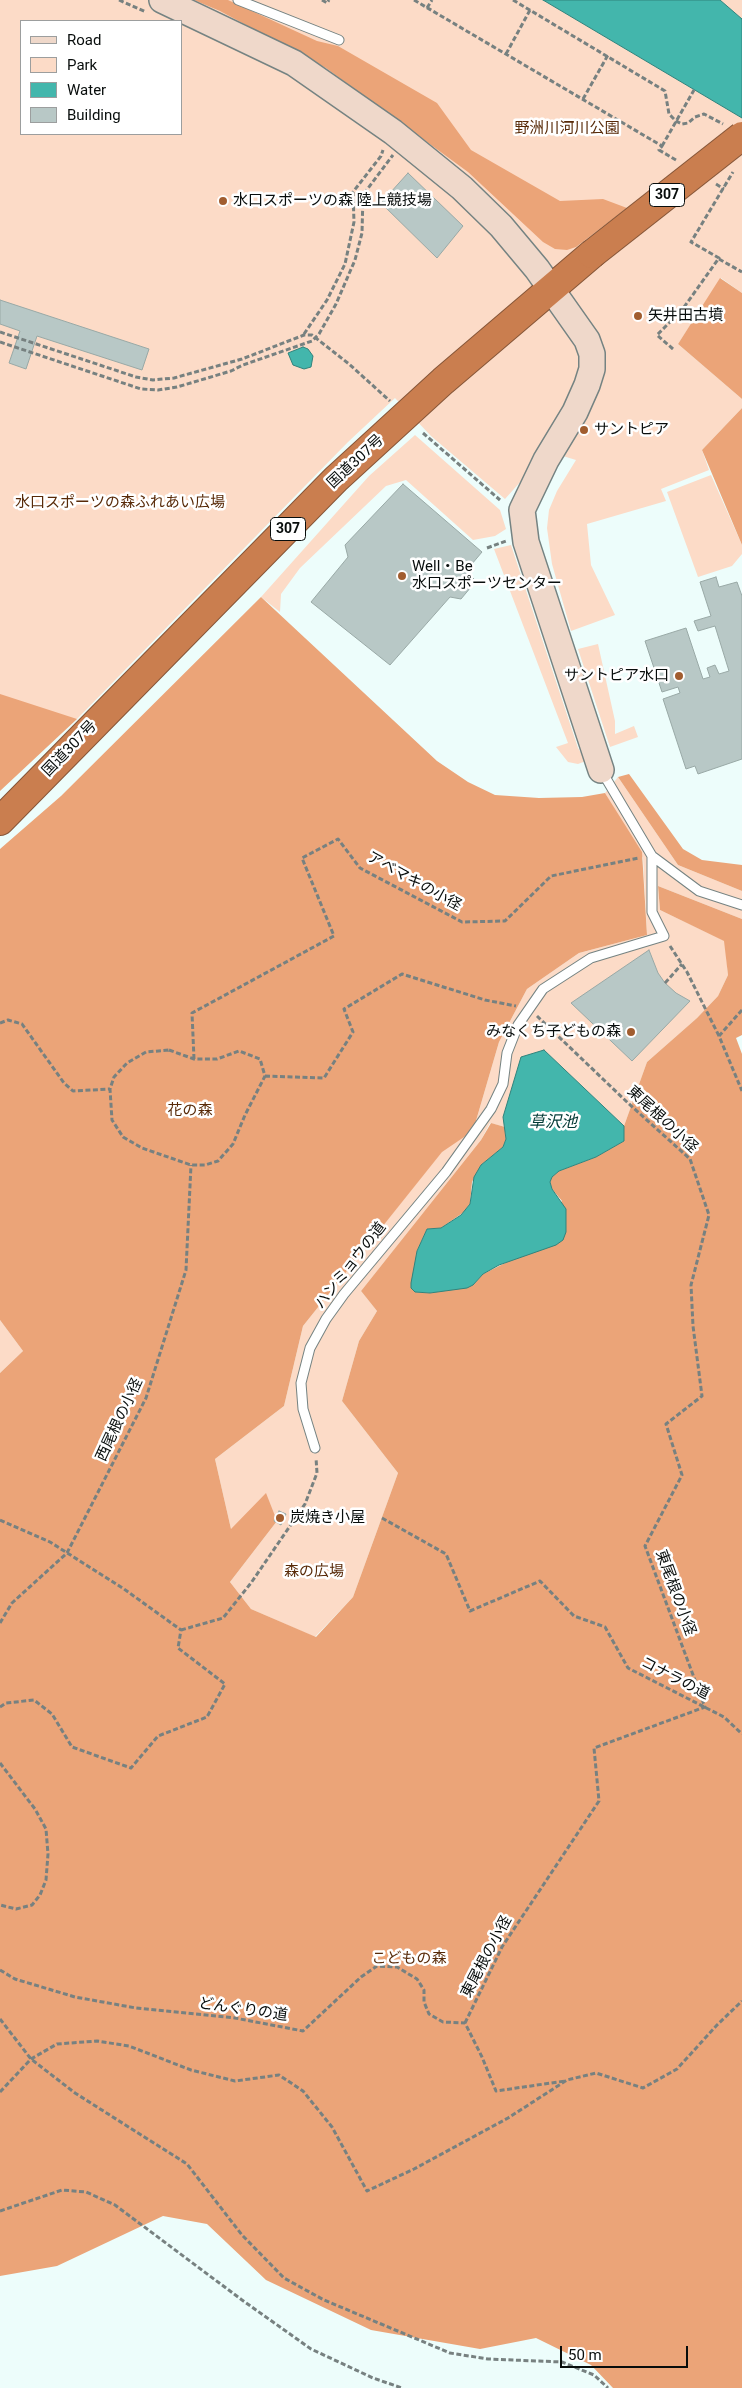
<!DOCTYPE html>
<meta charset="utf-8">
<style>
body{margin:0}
#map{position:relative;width:742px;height:2388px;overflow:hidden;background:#edfdfb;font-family:Roboto,sans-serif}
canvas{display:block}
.legend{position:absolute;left:20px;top:20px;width:162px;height:115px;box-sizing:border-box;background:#fff;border:1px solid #9c9e9e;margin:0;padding:6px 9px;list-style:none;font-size:15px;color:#080d0c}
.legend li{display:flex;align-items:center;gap:10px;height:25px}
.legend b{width:25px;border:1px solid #9c9e9e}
.scale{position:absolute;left:560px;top:2346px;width:128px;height:22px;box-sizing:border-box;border:2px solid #080d0c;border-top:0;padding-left:6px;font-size:15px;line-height:18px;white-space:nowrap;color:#080d0c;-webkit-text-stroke:4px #fff;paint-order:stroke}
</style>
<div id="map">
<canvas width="742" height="2388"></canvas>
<ul class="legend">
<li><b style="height:6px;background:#efd8ca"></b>Road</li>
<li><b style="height:14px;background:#fcdbc7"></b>Park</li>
<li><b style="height:14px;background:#43b6ac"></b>Water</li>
<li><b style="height:14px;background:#b8c8c6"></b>Building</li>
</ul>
<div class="scale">50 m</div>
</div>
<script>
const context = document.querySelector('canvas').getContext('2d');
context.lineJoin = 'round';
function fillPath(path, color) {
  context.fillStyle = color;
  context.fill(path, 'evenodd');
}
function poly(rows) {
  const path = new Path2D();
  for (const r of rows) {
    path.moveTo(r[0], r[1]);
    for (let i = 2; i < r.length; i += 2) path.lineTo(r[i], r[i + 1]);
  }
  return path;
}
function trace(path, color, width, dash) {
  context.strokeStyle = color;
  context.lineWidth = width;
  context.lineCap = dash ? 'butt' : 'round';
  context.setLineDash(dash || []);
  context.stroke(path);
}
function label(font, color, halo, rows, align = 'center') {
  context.font = font + ' Roboto,"Noto Sans JP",sans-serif';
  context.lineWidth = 5;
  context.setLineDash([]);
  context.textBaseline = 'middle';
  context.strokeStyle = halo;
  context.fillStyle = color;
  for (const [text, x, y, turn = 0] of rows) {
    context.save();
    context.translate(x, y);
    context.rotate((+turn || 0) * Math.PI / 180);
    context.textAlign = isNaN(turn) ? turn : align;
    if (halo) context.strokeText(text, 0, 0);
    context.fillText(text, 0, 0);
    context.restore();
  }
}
const green = poly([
 [0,0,543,0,742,118,742,293,721,278,678,344,742,399,742,408,702,450,709,470,661,489,666,501,587,524,591,565,615,615,571,631,552,564,547,528,549,510,557,491,576,460,543,450,522,480,505,499,431,436,395,398,348,442,77,719,0,787],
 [21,21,181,21,181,134,21,134],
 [720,0,742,0,742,19],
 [415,435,500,510,506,529,495,536,473,540,406,480,386,486,300,568,281,594,280,612,261,597,369,476],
 [711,475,742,545,742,554,732,566,698,577,667,492],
 [511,545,578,748,586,761,578,764,568,762,556,747,568,743,494,549],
 [598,644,615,721,615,734,634,726,638,737,610,747,578,649],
 [618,777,678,865,742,891,742,919,658,886,660,910,725,941,728,975,718,996,697,1018,647,1062,624,1126,544,1050,505,1127,490,1123,481,1140,361,1291,377,1311,359,1341,342,1401,398,1473,353,1597,315,1637,251,1609,230,1582,277,1521,231,1529,215,1459,284,1406,303,1326,442,1151,473,1131,499,1042,527,989,579,953,647,935,643,858,605,793],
 [0,1320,23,1351,0,1373]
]);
const forest = poly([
 [194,0,228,0,317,41,338,46,437,103,471,150,560,201,603,199,627,208,576,247,567,250,555,249,543,242,468,172,326,68,220,11],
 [720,278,742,293,742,399,678,344],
 [742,408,742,545,702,450],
 [261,597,437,761,468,782,495,795,539,798,582,797,605,793,642,852,647,935,579,953,527,989,499,1042,473,1131,442,1152,303,1326,284,1406,215,1459,231,1529,266,1493,277,1521,230,1582,251,1609,316,1637,353,1597,398,1473,342,1401,359,1341,377,1311,361,1291,481,1140,491,1123,505,1127,506,1139,503,1147,481,1165,472,1182,470,1204,464,1212,441,1228,427,1229,417,1251,415,1292,430,1293,473,1285,483,1274,515,1258,562,1201,552,1189,550,1182,552,1177,559,1171,596,1157,624,1141,624,1126,647,1062,697,1018,718,996,728,975,724,941,660,910,658,886,742,919,742,1035,736,1038,742,1054,742,2388,613,2388,591,2365,536,2338,480,2349,371,2330,266,2280,207,2224,163,2216,57,2266,0,2276,0,1373,23,1351,0,1320,0,849,61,796],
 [0,694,77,719,0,791],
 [629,774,683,849,702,860,742,865,742,891,678,865,618,777]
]);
const water = poly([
 [543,0,720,0,742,19,742,118,543,0],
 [303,347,308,349,313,356,311,367,304,369,293,365,288,353,303,347],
 [544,1050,624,1126,624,1141,596,1157,559,1171,552,1177,550,1182,552,1189,566,1209,566,1232,563,1240,556,1245,499,1265,483,1274,473,1285,467,1288,430,1293,415,1292,411,1288,411,1283,417,1251,427,1229,441,1228,461,1215,470,1204,474,1177,481,1165,503,1147,506,1139,503,1117,521,1057,544,1050]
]);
const building = poly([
 [408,173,463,226,437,258,381,203,408,173],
 [0,300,149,349,142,370,37,336,26,369,9,363,20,331,0,324,0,300],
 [403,484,482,552,466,571,476,581,461,599,450,597,390,665,311,602,348,557,345,545,403,484],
 [716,577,719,587,737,582,742,596,742,759,698,774,695,766,686,769,663,699,680,693,678,687,662,692,645,641,686,628,703,679,710,677,707,668,715,665,719,674,729,671,715,626,698,631,694,621,711,616,700,582,716,577],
 [649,950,658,973,665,983,676,993,690,1001,632,1061,571,1003,649,950],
 [279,1511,286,1514,281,1525,274,1521,279,1511]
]);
const path = poly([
 [119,0,146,12],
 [322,0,327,3,329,0],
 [414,0,662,146,659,150,676,160],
 [513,0,665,91,669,114,676,121,682,124,688,123,695,117,704,114,723,124],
 [427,8,432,0],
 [506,54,530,10],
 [583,99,608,55],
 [662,146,694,90],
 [716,184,724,189],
 [719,259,742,272],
 [0,332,136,377,153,380,174,378,242,359,304,335,312,335,349,364,390,401],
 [304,334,327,300,345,264,354,222,353,192,381,156,383,150],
 [0,342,141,389,158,390,177,387,231,371,243,365,312,341,319,334,336,304,355,260,362,233,363,195,393,155],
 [673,349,657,335,682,310,719,258,691,242,733,172],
 [423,433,500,500],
 [487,548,506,541],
 [670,946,687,972,719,1036],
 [665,983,682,964],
 [742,1010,719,1036,742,1091],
 [0,1023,8,1020,22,1024,64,1083,73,1091,110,1089],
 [169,1050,194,1059,217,1059,239,1051,260,1059,265,1076,245,1115,233,1144,218,1161,205,1165,191,1165,142,1148,123,1137,112,1120,110,1089,114,1077,127,1063,146,1052,169,1050],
 [194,1059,192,1013,334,936,302,858,338,839,360,868,462,922,505,921,551,876,639,858],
 [265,1076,324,1078,353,1032,344,1009,402,974,485,1000,516,1006],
 [382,1518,446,1554,470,1611,540,1581,574,1616,605,1627,628,1668,724,1717,742,1734],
 [0,1520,50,1542,124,1589,181,1630],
 [0,1623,12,1603,67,1553,146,1398,186,1270,191,1165],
 [181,1630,223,1618,251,1583,305,1504,317,1473,316,1458],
 [0,1707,6,1703,34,1700,52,1714,72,1747,131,1768,158,1736,207,1717,225,1684,178,1648,181,1630],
 [0,1763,35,1809,46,1829,48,1854,46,1880,40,1895,32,1905,16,1909,0,1905],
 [0,1970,15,1979,75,1997,136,2008,235,2018,303,2031,361,1977,377,1966,397,1967,417,1979,424,1990,424,2002,429,2014,443,2022,465,2023,482,2057,496,2091,565,2081],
 [0,2019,31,2059,75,2093,187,2164,242,2235,284,2278,324,2300,450,2353,488,2359,562,2362,594,2375,608,2388],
 [465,2023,502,1947,599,1801,594,1748,705,1707,645,1546,682,1475,666,1424,702,1396,693,1326,691,1285,709,1215,690,1159,628,1103,537,1016],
 [0,2092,31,2059,57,2044,97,2041,129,2046,191,2070,235,2081,279,2075,303,2091,332,2127,367,2191,414,2169,508,2118,567,2080,596,2073,643,2088,677,2069,717,2025,742,2001],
 [0,2211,62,2190,86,2192,115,2205,242,2300,311,2349,373,2378,402,2388]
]);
const lane = poly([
 [238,0,339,40],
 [601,770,652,856],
 [315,1448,303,1409,301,1383,310,1348,326,1319,344,1294,446,1172,491,1109,503,1084,507,1053,518,1025,543,989,591,958,664,936,652,912,652,856,699,891,742,905]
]);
const secondary = poly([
 [162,0,294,63,393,132,462,188,501,226,537,269,587,340,592,354,592,369,587,385,575,412,546,460,522,510,526,542,601,770]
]);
const highway = poly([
 [0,821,336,479,443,381,592,254]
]);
const highwayBridge = poly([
 [592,254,742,136]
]);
const markers = [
 [223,201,5,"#a15d2f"],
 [638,316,5,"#a15d2f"],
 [584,430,5,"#a15d2f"],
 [402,576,5,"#a15d2f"],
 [679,676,5,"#a15d2f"],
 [631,1032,5,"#a15d2f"],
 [280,1518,5,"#a15d2f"]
];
const shields = [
 [667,195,35],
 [288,529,35]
];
const shieldNames = [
 ["307",667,195],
 ["307",288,529]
];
const parkNames = [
 ["野洲川河川公園",567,129],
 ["水口スポーツの森ふれあい広場",120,503],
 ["花の森",190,1111],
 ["森の広場",314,1572],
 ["こどもの森",409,1959]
];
const poiNames = [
 ["水口スポーツの森 陸上競技場",233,201],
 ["矢井田古墳",648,316],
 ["サントピア",594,430],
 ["Well・Be",412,567],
 ["水口スポーツセンター",412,584],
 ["サントピア水口",669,676,"right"],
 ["みなくち子どもの森",621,1032,"right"],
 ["炭焼き小屋",290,1518]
];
const streetNames = [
 ["国道307号",356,462,-43],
 ["国道307号",70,749,-46],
 ["アベマキの小径",414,882,29],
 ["東尾根の小径",662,1120,43],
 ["ハンミョウの道",351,1266,-52],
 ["西尾根の小径",120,1420,-65],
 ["東尾根の小径",675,1593,70],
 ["コナラの道",675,1679,27],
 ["東尾根の小径",487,1957,-62],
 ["どんぐりの道",243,2010,8]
];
const waterNames = [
 ["草沢池",553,1123]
];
fillPath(green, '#fcdbc7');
fillPath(forest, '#eba478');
fillPath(water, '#43b6ac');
trace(water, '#31837c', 1);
fillPath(building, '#b8c8c6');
trace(building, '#99a9a6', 1);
trace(lane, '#758382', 11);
trace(secondary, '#758382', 28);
trace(highway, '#865638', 30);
trace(path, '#778180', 3, [5, 2.5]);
trace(lane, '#fff', 9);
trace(secondary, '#efd8ca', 25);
trace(highway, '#ca7e4f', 28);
trace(highwayBridge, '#865638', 30, []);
trace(highwayBridge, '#ca7e4f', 28);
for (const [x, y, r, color] of markers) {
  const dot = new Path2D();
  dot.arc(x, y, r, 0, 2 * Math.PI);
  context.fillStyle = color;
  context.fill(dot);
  trace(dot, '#fff', 2);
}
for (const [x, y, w] of shields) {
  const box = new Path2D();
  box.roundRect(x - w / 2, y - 11.5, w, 23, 4);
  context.fillStyle = '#fff';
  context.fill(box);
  trace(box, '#080d0c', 1);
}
label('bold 14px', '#080d0c', null, shieldNames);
label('15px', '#582a08', '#fff', parkNames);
label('15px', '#080d0c', '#fff', poiNames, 'left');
label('15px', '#080d0c', '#fff', streetNames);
label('italic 16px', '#013834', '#fff', waterNames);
</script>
